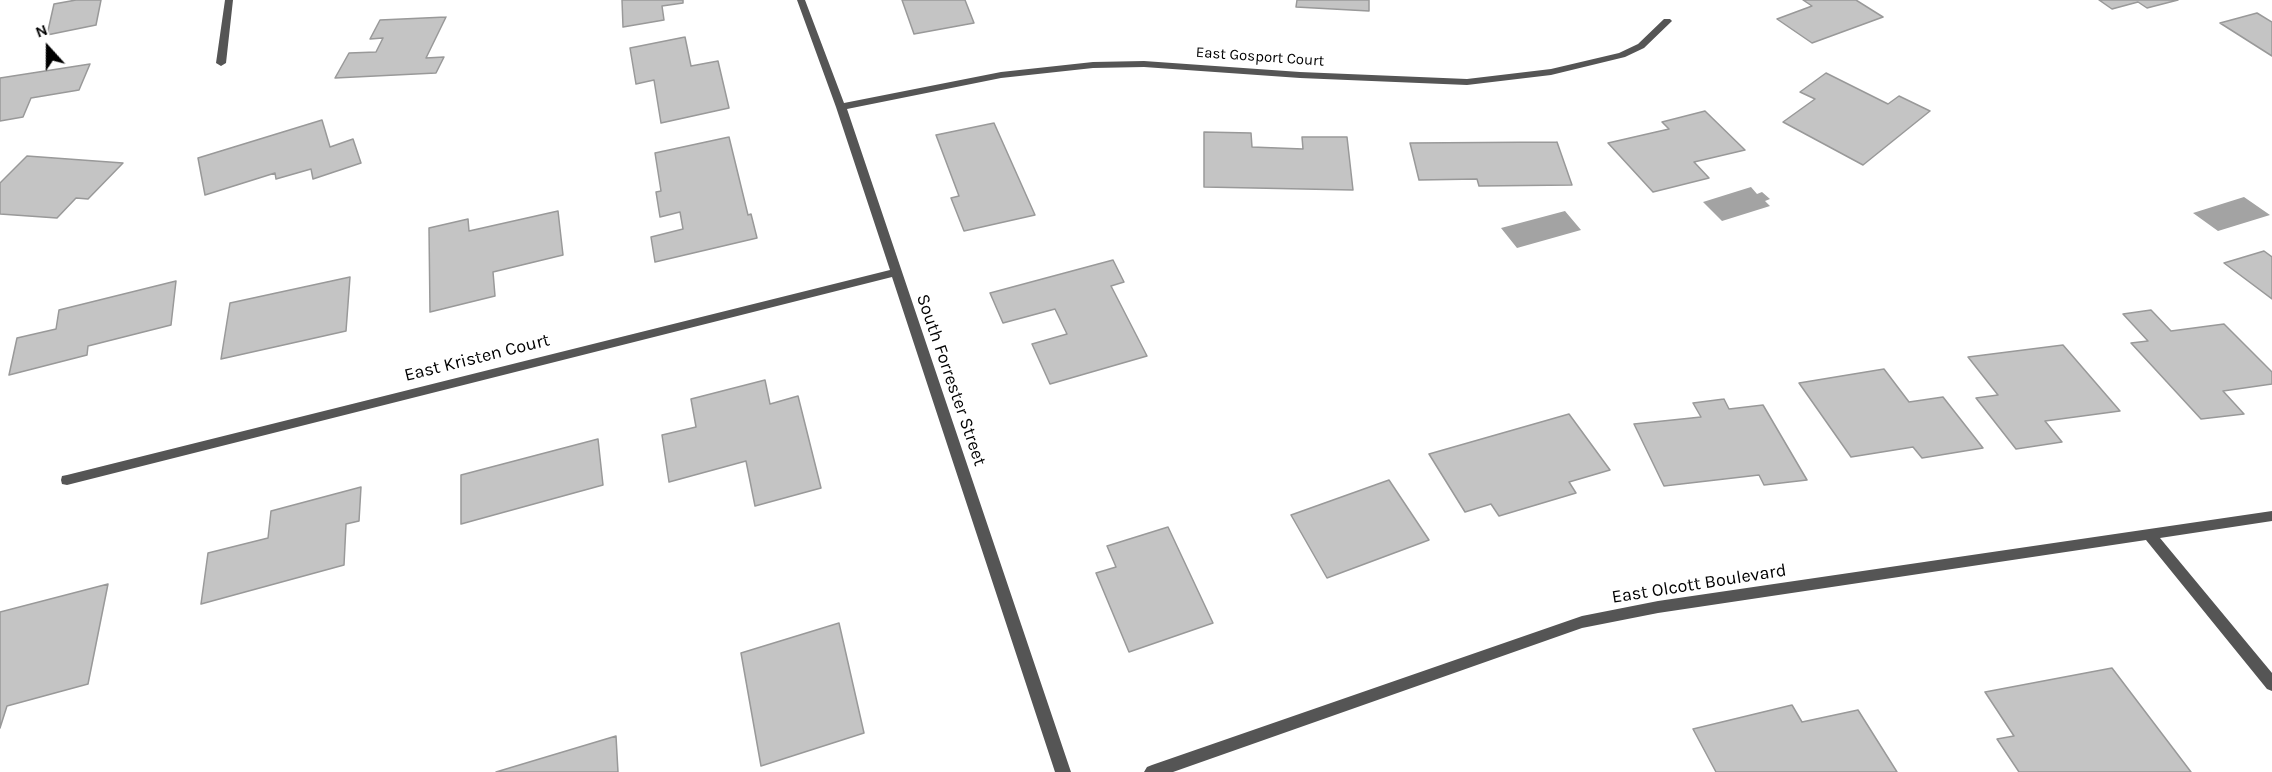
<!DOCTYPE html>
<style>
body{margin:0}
#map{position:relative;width:2272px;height:772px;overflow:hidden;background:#fff;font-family:Karla,sans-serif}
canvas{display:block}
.north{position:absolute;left:18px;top:18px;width:60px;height:60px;-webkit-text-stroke:4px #fff;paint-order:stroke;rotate:339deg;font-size:16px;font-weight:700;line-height:24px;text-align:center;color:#000}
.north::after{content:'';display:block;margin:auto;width:21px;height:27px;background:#000;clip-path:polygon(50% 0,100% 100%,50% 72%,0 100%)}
</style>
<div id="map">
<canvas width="2272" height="772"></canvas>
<div class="north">N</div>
</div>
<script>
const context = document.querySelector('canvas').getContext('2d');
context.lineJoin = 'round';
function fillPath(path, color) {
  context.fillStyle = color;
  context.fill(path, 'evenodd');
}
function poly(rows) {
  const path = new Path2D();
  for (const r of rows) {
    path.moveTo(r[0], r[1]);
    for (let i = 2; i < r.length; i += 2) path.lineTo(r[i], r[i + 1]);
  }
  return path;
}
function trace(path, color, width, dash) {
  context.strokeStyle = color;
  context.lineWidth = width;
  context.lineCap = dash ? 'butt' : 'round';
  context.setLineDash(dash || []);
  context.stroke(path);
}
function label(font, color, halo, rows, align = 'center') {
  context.font = font + ' Karla,sans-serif';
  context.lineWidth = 4.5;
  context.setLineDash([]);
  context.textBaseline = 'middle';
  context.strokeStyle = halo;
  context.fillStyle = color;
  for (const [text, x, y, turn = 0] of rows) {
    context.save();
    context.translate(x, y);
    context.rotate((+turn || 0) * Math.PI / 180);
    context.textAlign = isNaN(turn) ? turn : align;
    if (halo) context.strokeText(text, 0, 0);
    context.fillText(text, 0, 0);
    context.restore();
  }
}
const water = poly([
 [1751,187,1757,194,1762,192,1770,199,1765,201,1770,206,1722,221,1703,202],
 [2244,197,2270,215,2218,231,2193,213],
 [1565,211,1581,230,1517,248,1501,228]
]);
const building = poly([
 [76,0,101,0,96,25,47,35,54,4,76,0],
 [622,0,683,0,683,3,662,6,664,20,623,27,622,0],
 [902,0,965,0,974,23,914,34,902,0],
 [1297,0,1369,0,1369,11,1296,7,1297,0],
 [1803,0,1856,0,1883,17,1812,43,1777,19,1812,6,1803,0],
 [2099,0,2178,0,2147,8,2138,2,2112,9,2099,0],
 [2257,13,2272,22,2272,56,2220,23,2257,13],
 [446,17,426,58,444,57,436,73,335,78,349,53,376,52,383,38,370,39,380,20,446,17],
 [685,37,691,66,718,61,729,108,661,123,654,80,636,84,630,48,685,37],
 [90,64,79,90,31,98,23,117,0,121,0,78,90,64],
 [1826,73,1888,104,1899,96,1930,111,1863,165,1783,122,1815,99,1800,92,1826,73],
 [1705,111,1745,150,1694,162,1709,178,1653,192,1608,143,1669,129,1662,122,1705,111],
 [322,120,330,147,353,139,361,163,313,179,311,169,276,179,275,173,205,195,198,158,322,120],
 [994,123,1035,215,964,231,951,198,959,196,936,135,994,123],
 [1204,132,1251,133,1252,147,1303,149,1302,137,1347,137,1353,190,1204,187,1204,132],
 [729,137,748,215,751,214,757,238,655,262,651,237,683,229,680,212,660,217,656,192,661,191,655,153,729,137],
 [1557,142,1572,185,1479,186,1477,179,1419,180,1410,143,1557,142],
 [27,156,123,163,88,199,76,198,57,218,0,214,0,183,27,156],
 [558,211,563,255,493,272,495,296,430,312,429,228,468,219,469,231,558,211],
 [2264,251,2272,257,2272,299,2224,263,2264,251],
 [1113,260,1124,282,1111,286,1147,356,1050,384,1032,344,1067,334,1055,309,1003,323,990,293,1113,260],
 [350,277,346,331,221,359,230,303,350,277],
 [176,281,171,325,88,346,87,355,9,375,17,338,56,329,59,310,176,281],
 [2151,310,2171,331,2224,324,2272,372,2272,384,2223,391,2244,414,2201,419,2131,343,2148,341,2123,314,2151,310],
 [2063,345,2120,411,2045,421,2062,442,2016,449,1976,398,1998,395,1968,357,2063,345],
 [1884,369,1909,402,1943,397,1983,448,1922,458,1913,447,1851,457,1799,383,1884,369],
 [765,380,770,404,798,396,821,488,755,506,746,461,669,482,662,435,696,427,691,399,765,380],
 [1724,399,1729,409,1763,405,1807,480,1764,485,1759,475,1664,486,1634,424,1701,417,1693,403,1724,399],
 [1569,414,1610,470,1569,482,1576,493,1499,516,1491,504,1465,512,1429,454,1569,414],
 [598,439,603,485,461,524,461,475,598,439],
 [1389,480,1429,540,1327,578,1291,515,1389,480],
 [361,487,359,521,346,524,344,565,201,604,208,553,268,538,271,511,361,487],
 [1168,527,1213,623,1129,652,1096,573,1116,567,1107,546,1168,527],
 [108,584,88,684,7,706,0,728,0,612,108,584],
 [839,623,864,733,761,766,741,653,839,623],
 [2112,668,2191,772,2019,772,1997,739,2014,736,1985,692,2112,668],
 [1792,705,1802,722,1858,710,1897,772,1716,772,1693,729,1792,705],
 [616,736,618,772,496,772,616,736]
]);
const street = poly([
 [225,0,233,0,226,63,221,66,216,63,225,0],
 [797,0,805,0,844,103,1001,72,1093,62,1144,61,1300,72,1467,79,1551,69,1619,53,1638,44,1664,19,1670,19,1672,21,1644,48,1625,57,1551,75,1467,85,1300,78,1144,67,1093,68,1001,78,847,109,1071,772,1055,772,892,277,67,485,62,484,61,480,62,476,67,475,890,270,836,107,797,0],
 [2272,511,2272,521,2160,538,2272,673,2272,691,2267,689,2146,540,1658,613,1582,628,1173,772,1144,772,1147,767,1152,765,1582,616,1658,601,2272,511]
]);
const farStreetnames = [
 ["East Gosport Court",1260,57,4]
];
const streetNames = [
 ["East Kristen Court",477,358,-14],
 ["South Forrester Street",951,380,71],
 ["East Olcott Boulevard",1699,584,-9]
];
fillPath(water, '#a3a3a3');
fillPath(building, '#c4c4c4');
trace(building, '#999', 1.5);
fillPath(street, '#555');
label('15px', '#000', '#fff', farStreetnames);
label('18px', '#000', '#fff', streetNames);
</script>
